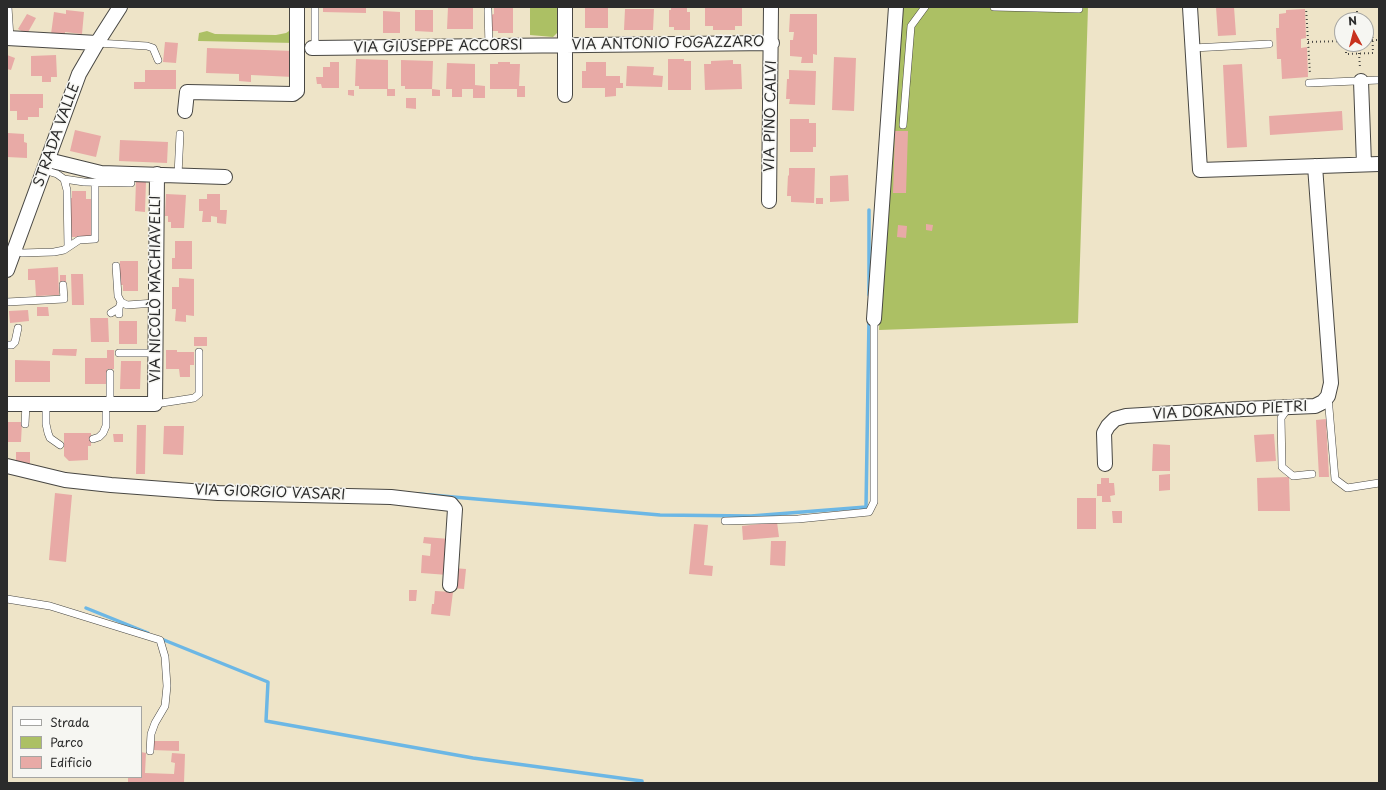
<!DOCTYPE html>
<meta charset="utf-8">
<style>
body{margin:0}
#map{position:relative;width:1386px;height:790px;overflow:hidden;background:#eee4c8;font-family:"Playpen Sans",sans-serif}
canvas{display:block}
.frame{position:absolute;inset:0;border:8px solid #2b2b2b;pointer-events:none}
.legend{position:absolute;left:12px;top:706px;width:130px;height:72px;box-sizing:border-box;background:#f6f6f2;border:1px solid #a5a5a2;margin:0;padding:5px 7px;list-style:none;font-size:12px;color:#2b2b2b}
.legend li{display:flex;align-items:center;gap:8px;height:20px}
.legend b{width:20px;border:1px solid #a5a5a2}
.north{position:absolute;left:1334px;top:12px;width:40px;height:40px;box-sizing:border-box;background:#f6f6f2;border:1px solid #a5a5a2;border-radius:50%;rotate:353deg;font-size:11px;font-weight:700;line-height:16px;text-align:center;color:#2b2b2b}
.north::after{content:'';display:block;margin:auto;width:14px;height:18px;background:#c8321e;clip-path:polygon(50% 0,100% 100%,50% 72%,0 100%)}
</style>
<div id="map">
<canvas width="1386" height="790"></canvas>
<div class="frame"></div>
<ul class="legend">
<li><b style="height:5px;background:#fff"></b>Strada</li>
<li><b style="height:11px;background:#acc064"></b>Parco</li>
<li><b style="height:11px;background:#e8aaa6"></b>Edificio</li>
</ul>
<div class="north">N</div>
</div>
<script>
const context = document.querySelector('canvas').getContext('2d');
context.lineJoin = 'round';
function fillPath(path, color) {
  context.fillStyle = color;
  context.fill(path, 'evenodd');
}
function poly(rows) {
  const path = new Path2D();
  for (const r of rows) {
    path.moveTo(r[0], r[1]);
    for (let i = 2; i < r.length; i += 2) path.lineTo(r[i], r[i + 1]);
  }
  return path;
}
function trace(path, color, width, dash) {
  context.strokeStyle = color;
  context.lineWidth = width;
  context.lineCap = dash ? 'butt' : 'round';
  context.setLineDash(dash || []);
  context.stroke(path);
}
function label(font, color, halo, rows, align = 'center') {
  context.font = font + ' "Playpen Sans",sans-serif';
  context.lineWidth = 3;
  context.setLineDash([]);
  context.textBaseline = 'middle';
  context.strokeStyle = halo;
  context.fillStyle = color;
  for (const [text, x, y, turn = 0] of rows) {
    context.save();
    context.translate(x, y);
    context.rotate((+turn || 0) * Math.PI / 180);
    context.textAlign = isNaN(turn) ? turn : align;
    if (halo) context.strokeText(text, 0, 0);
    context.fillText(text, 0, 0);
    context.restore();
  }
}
const green = poly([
 [530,7,558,7,558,32,553,37,530,35],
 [899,7,1088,7,1078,323,879,330],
 [295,27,295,43,198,41,199,33,207,31,215,34,276,35,286,33]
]);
const stream = poly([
 [869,295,869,210],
 [419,494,660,515,751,516,866,507,869,319],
 [86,608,148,633],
 [159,638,268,682,266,721,473,758,642,781,642,783]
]);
const building = poly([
 [323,7,366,7,366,13,323,12],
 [448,7,473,7,473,29,447,29],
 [494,7,513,8,513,33,498,33,498,31,491,31,491,15,494,14],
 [585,7,608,7,608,28,585,28],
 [671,7,687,7,687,12,690,12,690,30,674,30,674,27,669,27,669,10,671,10],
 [705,7,742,7,742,26,735,26,735,30,713,30,713,26,705,26],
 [1216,7,1234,7,1236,35,1218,36],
 [625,9,654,9,653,30,624,30],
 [1305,9,1306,38,1301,39,1301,48,1307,47,1308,77,1282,79,1281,59,1277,59,1276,28,1279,28,1279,14,1286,13,1286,10],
 [66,10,84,12,82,34,65,32,65,36,51,34,54,12,66,14],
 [415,10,433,10,433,32,415,31],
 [383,11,400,12,400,33,383,33],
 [27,14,36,18,27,34,18,29],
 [790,14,817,14,817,55,813,54,813,63,801,63,802,57,790,56,790,40,793,40,794,32,789,32],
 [165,42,178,43,176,63,163,62],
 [207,48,294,51,293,77,251,75,251,82,239,81,239,74,206,73],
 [7,55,15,58,11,70,7,69],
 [56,55,57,77,51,77,51,82,42,82,42,76,31,76,31,56],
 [834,57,856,58,854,111,832,110],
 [356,59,388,60,388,89,395,89,395,96,387,96,387,89,359,89,359,86,355,86],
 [668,59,684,59,684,61,691,61,691,90,668,90],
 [401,60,433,61,432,89,405,89,405,86,401,86],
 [733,60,733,64,741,64,742,89,705,90,704,64,711,64,711,61],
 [330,62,339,62,339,88,322,88,321,84,317,84,316,77,323,77,323,67,330,67],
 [498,62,510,62,510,64,520,64,519,86,525,86,525,97,517,97,517,89,490,89,490,64,498,64],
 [586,62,606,62,606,76,620,76,620,83,623,83,623,88,616,88,616,96,605,97,605,88,582,88,582,71,586,71],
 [447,63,475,64,475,85,485,86,485,98,473,98,473,89,462,89,462,97,452,97,452,89,446,89],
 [1242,64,1247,147,1227,148,1223,65],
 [627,66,654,67,653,75,663,76,662,87,626,86],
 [145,70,176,70,176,89,134,89,134,82,145,82],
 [789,70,816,71,815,105,789,104,790,99,786,99,787,79,789,79],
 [432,89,440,90,440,96,432,96],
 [348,90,354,90,354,96,348,95],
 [10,94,43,94,43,108,39,108,39,117,28,117,28,120,17,120,17,111,10,111],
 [406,98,416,98,416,109,406,108],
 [1342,111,1343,130,1270,135,1269,116],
 [790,119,809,119,809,123,816,123,816,147,813,147,813,152,790,152],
 [75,130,101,136,96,157,70,151],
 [895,131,908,131,906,193,893,193],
 [8,133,24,134,24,142,27,143,27,158,7,157],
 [120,140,168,142,167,163,119,161],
 [789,168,815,168,814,203,791,202,791,196,787,196,788,175,789,176],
 [848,175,849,201,830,202,830,176],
 [136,181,146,181,145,212,135,211],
 [72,191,86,191,86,199,92,199,91,237,71,237,71,217,68,217,68,198,72,198],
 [166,194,186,195,184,228,171,228,171,222,168,222,168,216,165,216],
 [207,194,220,194,220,210,227,210,226,224,217,223,217,217,211,216,211,222,202,222,203,211,199,211,199,199,207,199],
 [816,198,823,198,823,204,816,204],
 [926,224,933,225,932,231,926,230],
 [898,225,907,226,906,238,897,237],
 [175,241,192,241,192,269,172,269,172,258,175,258],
 [120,261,138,261,138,291,123,291,123,285,120,285],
 [58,267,59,295,36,296,35,280,28,280,28,269],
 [71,274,83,274,84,305,72,305],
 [60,275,66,275,66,282,60,282],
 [179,278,194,279,194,316,186,315,186,322,175,321,176,309,172,309,172,287,179,287],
 [37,307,48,307,49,316,37,316],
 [28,310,29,321,10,323,9,311],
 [90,318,108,318,109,342,91,342],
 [119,321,137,321,137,344,119,344],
 [194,337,207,337,207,346,194,346],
 [53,349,77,349,76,356,52,355],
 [107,350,114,350,114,369,107,369,107,384,85,384,85,358,107,358],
 [166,350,177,350,177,352,194,352,194,365,190,365,190,377,180,377,179,369,166,369],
 [15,360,50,361,50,382,15,382],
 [121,361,141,361,140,389,120,389],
 [1326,419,1329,477,1319,477,1316,420],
 [7,422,22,422,21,442,7,442],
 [137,425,146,425,145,474,136,474],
 [164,426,184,426,183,455,163,454],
 [64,433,91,433,91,446,88,446,88,460,69,461,64,456],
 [113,434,123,434,123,442,114,442],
 [1274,434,1276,461,1256,462,1254,435],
 [1153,444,1170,445,1170,471,1152,471],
 [16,452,30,452,30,467,16,466],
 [1170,474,1170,490,1159,491,1159,475],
 [1289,477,1290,511,1258,511,1257,478],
 [1101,478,1109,478,1109,483,1114,483,1115,495,1110,496,1111,502,1102,502,1102,496,1097,496,1097,484,1101,484],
 [55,493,72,495,66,562,49,560],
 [1077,498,1096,498,1096,529,1077,529],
 [1112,511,1122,511,1122,523,1113,523],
 [777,522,779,537,743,540,742,526],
 [694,524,708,525,704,565,713,566,712,576,689,574],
 [424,537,450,539,448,575,421,573,422,555,430,556,431,544,423,543],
 [771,541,786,541,785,566,770,565],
 [453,568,466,569,464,589,452,588],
 [409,590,417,590,416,601,409,601],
 [435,591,453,592,450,616,431,614,432,604,434,604],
 [152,741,179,741,179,751,152,750],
 [141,752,146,753,145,773,174,774,175,763,171,762,172,753,185,754,184,783,128,783,128,777,141,777]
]);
const path = poly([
 [1306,7,1310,74],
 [1357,7,1357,20],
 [1372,40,1379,40],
 [1308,42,1342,41],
 [1346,44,1346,54,1373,53,1372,27,1366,27],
 [1359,53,1360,68]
]);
const service = poly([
 [8,7,10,38],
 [315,7,315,48],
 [994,7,1079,9,1079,7],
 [488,10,489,46],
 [97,43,147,46,153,48,158,60],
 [1193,48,1269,44],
 [1309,83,1379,80],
 [903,125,911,26,925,7],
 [44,170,57,174,64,179,67,190,68,247],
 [178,175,180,134],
 [64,179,84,182,131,183],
 [15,250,22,253,54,252,64,250,79,240,95,239,95,182],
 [116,266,118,296,121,302,127,305,155,303],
 [7,302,64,299,63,285],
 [111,313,119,308],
 [119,314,119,308,121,302],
 [7,345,12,345,15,342,18,328],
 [119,353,155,353],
 [110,373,110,404],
 [1328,396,1335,479,1347,488,1379,483],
 [155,404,194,398,199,394,199,352],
 [1288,408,1281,418,1282,467,1293,476,1312,474],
 [46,412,46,424,48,433,50,438,60,445],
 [25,424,26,404],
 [93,439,99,437,103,433,106,426,106,413],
 [725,521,798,519,869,512,874,502,874,319],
 [7,599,50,606,160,640,165,657,167,686,165,706,155,723,151,734,150,751]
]);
const minor = poly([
 [1190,7,1200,170,1379,164],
 [7,38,97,43],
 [312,48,772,43],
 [1361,81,1364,164],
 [565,95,565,7],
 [185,111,187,92,293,94,297,91,297,7],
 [48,160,101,173,225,177],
 [769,201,771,7],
 [7,270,79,74,97,43,120,7],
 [874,319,896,7],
 [7,404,155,404,157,174],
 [1105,464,1104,433,1108,426,1115,419,1126,416,1243,409,1315,406,1323,402,1328,396,1331,383,1315,166],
 [7,466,65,480,111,485,218,493,391,497,451,504,455,509,450,585]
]);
const streetNames = [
 ["VIA ANTONIO FOGAZZARO",668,44,-1],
 ["VIA GIUSEPPE ACCORSI",438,47,-1],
 ["VIA PINO CALVI",771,116,-89],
 ["STRADA VALLE",57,135,-70],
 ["VIA NICOLÒ MACHIAVELLI",156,289,-90],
 ["VIA DORANDO PIETRI",1230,411,-3],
 ["VIA GIORGIO VASARI",270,493,2]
];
fillPath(green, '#acc064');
trace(stream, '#6cb7e5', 3.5);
fillPath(building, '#e8aaa6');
trace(service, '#484743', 8);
trace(minor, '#484743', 16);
trace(path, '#484743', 2, [1, 3]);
trace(service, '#fff', 7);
trace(minor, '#fff', 14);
label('14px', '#2b2b2b', '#f6f6f2', streetNames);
</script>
